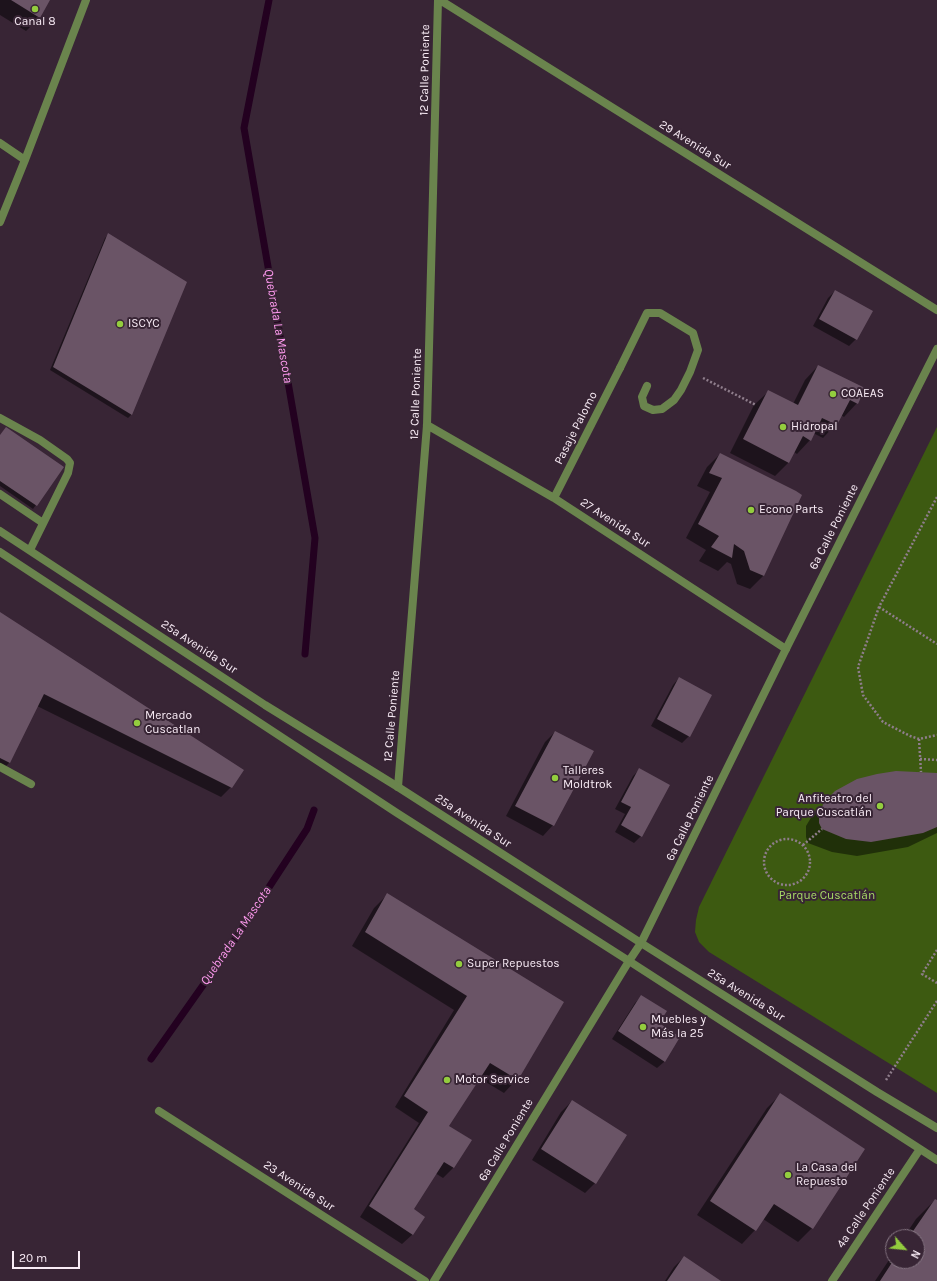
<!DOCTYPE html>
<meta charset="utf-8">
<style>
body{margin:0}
#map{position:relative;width:937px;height:1281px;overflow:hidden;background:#382535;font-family:Karla,sans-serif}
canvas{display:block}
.north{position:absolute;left:885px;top:1229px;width:40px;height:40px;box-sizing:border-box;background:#382535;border:1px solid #857582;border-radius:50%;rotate:117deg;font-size:11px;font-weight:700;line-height:16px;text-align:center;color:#f9ecf6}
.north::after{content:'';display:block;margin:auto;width:14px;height:18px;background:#93cd3e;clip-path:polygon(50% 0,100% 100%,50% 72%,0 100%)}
.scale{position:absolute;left:12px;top:1251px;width:68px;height:18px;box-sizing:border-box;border:2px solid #f9ecf6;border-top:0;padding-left:5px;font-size:12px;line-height:14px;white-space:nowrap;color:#f9ecf6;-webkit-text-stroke:3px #382535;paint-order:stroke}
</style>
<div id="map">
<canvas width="937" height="1281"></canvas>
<div class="north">N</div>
<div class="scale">20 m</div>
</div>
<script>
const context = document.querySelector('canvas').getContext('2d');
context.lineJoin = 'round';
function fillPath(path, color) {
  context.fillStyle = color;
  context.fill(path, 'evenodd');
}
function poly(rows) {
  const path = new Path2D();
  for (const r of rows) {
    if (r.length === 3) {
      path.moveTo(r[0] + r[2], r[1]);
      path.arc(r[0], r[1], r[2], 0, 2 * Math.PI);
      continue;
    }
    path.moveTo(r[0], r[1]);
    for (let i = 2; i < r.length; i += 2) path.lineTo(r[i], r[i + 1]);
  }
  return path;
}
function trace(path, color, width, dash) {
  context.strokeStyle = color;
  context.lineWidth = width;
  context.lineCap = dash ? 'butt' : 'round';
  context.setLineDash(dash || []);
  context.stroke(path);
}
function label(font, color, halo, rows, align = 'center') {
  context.font = font + ' Karla,sans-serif';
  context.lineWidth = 4;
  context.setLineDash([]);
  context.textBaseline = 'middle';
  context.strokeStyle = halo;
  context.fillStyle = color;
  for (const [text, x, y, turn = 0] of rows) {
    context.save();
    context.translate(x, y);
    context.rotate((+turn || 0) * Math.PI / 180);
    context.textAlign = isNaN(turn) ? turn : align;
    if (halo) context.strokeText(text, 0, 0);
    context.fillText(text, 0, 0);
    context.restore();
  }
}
const green = poly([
 [937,427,937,1093,709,952,699,942,695,932,696,920,699,907]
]);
const shadow = poly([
 [0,0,49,0,39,18,26,31,0,15],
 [108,235,186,282,131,415,128,418,50,370,105,238],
 [835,291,856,339,849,346,813,326,828,298],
 [818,366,857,403,844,417,841,415,836,424,823,438,813,433,810,440,797,454,794,452,789,462,775,476,730,453,754,405,768,392,793,404,805,380],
 [0,435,63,467,33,509,0,486],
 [720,454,764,575,750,589,737,584,731,564,727,562,718,571,699,561,706,550,686,538,710,492,697,486,707,467],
 [0,613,231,787,221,797,37,706,9,763,0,772],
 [679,678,689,736,682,743,651,726,673,685],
 [555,732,553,825,543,836,506,816,545,742],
 [639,770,641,836,634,843,615,832,625,814,615,809,633,776],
 [937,774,937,833,908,847,857,856,832,852,808,843,806,837,806,826,812,816,836,792],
 [387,895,563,1003,517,1079,504,1093,479,1078,448,1126,471,1140,453,1168,443,1178,435,1173,412,1210,413,1234,402,1244,360,1217,419,1123,395,1107,454,1010,352,946,374,908],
 [642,996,658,1024,679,1037,664,1062,657,1068,612,1039,635,1003],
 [780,1095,812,1228,798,1242,763,1219,755,1230,742,1244,697,1215,767,1108],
 [572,1101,595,1183,585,1193,532,1160,561,1112],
 [935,1200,937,1201,937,1281,875,1281,893,1254,893,1261,917,1261,917,1237,904,1237,916,1219],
 [684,1257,720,1281,665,1281,674,1267]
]);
const stream = poly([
 [269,0,244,128,315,538,305,654],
 [151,1059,230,947,307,829,314,810]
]);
const building = poly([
 [11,0,50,0,40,18],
 [108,233,187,282,132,415,53,367],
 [835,290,873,311,857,340,819,319],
 [818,365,865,388,858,404,850,400,837,425,822,418,811,441,803,436,789,463,743,439,768,390,798,405],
 [6,427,64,467,37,506,0,481,0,435],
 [720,453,796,491,802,495,764,576,750,570,744,551,734,544,732,558,711,547,719,536,698,524,722,478,709,473],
 [0,612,244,770,232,788,44,694,10,763,0,758],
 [679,677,712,695,690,737,657,719],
 [555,731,594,751,554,826,515,806],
 [639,768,670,785,642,837,621,825,631,807,621,802],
 [896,771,937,773,937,827,923,833,871,842,846,839,822,829,819,823,819,812,825,801,835,791,857,779,877,774],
 [387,893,564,1002,518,1080,490,1063,449,1126,472,1140,454,1168,444,1162,414,1209,425,1217,413,1235,369,1206,428,1112,404,1096,467,996,365,932],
 [641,995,667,1011,659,1023,680,1037,665,1062,618,1031],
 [780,1093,865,1149,813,1229,774,1204,756,1231,710,1201],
 [572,1100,627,1135,596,1184,541,1149],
 [935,1199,937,1200,937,1281,880,1281,893,1261,917,1261,917,1237,909,1237],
 [684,1256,721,1281,667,1281]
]);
const path = poly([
 [703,378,756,405],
 [937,497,879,607,858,667,863,695,883,722,910,736,919,739,937,735],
 [879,607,937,644],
 [919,739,921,772],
 [920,759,937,760],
 [787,862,23],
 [803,845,822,829],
 [937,950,922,974,937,983],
 [886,1080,937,1001]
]);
const service = poly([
 [620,368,647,313,660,313,693,333,698,350,690,372,681,390,674,400,662,409,653,410,644,406,642,397,647,386],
 [0,418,40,440,67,459,70,463,68,473,30,550],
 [0,494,43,523],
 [0,767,31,784]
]);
const minor = poly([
 [440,0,937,310],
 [0,143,25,160],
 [0,222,25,160,86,0],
 [427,425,554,498,786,649],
 [554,498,620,368],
 [398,787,427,425,438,0],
 [159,1111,425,1281],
 [434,1281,629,961]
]);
const tertiary = poly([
 [0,531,265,705,398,787,641,943,877,1092,937,1128],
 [0,552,397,813,629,961,937,1160],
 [629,961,641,943,786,649,937,349],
 [832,1281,920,1149]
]);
const markers = [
 [35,9,4,"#93cd3e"],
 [120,324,4,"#93cd3e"],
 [833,394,4,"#93cd3e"],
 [783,427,4,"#93cd3e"],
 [751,510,4,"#93cd3e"],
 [137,723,4,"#93cd3e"],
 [555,778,4,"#93cd3e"],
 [880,806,4,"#93cd3e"],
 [459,964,4,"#93cd3e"],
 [643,1027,4,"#93cd3e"],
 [447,1080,4,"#93cd3e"],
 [788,1175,4,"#93cd3e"]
];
const poiNames = [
 ["Canal 8",35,22,"center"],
 ["ISCYC",128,324],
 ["COAEAS",841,394],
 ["Hidropal",791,427],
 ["Econo Parts",759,510],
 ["Mercado",145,716],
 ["Cuscatlan",145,730],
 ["Talleres",563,771],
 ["Moldtrok",563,785],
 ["Anfiteatro del",872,799,"right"],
 ["Parque Cuscatlán",872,813,"right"],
 ["Super Repuestos",467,964],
 ["Muebles y",651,1020],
 ["Más la 25",651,1034],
 ["Motor Service",455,1080],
 ["La Casa del",796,1168],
 ["Repuesto",796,1182]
];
const streetNames = [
 ["12 Calle Poniente",425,70,-89],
 ["29 Avenida Sur",695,145,32],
 ["12 Calle Poniente",416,394,-88],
 ["Pasaje Palomo",576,428,-63],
 ["27 Avenida Sur",615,523,33],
 ["6a Calle Poniente",834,527,-63],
 ["25a Avenida Sur",199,647,33],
 ["12 Calle Poniente",392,716,-85],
 ["6a Calle Poniente",690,818,-64],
 ["25a Avenida Sur",473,821,33],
 ["25a Avenida Sur",746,995,32],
 ["6a Calle Poniente",506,1140,-59],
 ["23 Avenida Sur",299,1186,33],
 ["4a Calle Poniente",866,1208,-56]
];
const parkNames = [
 ["Parque Cuscatlán",827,896]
];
const waterNames = [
 ["Quebrada La Mascota",278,326,80],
 ["Quebrada La Mascota",236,936,-56]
];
fillPath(green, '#3d5a11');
fillPath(shadow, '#0007');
trace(stream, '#230120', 7);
fillPath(building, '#6a5466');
trace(path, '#8f7e8c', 2.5, [2, 2]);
trace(service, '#6a844d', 8);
trace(minor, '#6a844d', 8);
trace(tertiary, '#6a844d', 8);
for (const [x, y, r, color] of markers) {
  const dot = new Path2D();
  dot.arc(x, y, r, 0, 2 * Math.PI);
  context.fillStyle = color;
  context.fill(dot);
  trace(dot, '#382535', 1.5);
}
label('12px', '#f9ecf6', '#382535', poiNames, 'left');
label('12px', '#f9ecf6', '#382535', streetNames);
label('12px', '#a7db66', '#382535', parkNames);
label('italic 13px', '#fd99ee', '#382535', waterNames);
</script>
